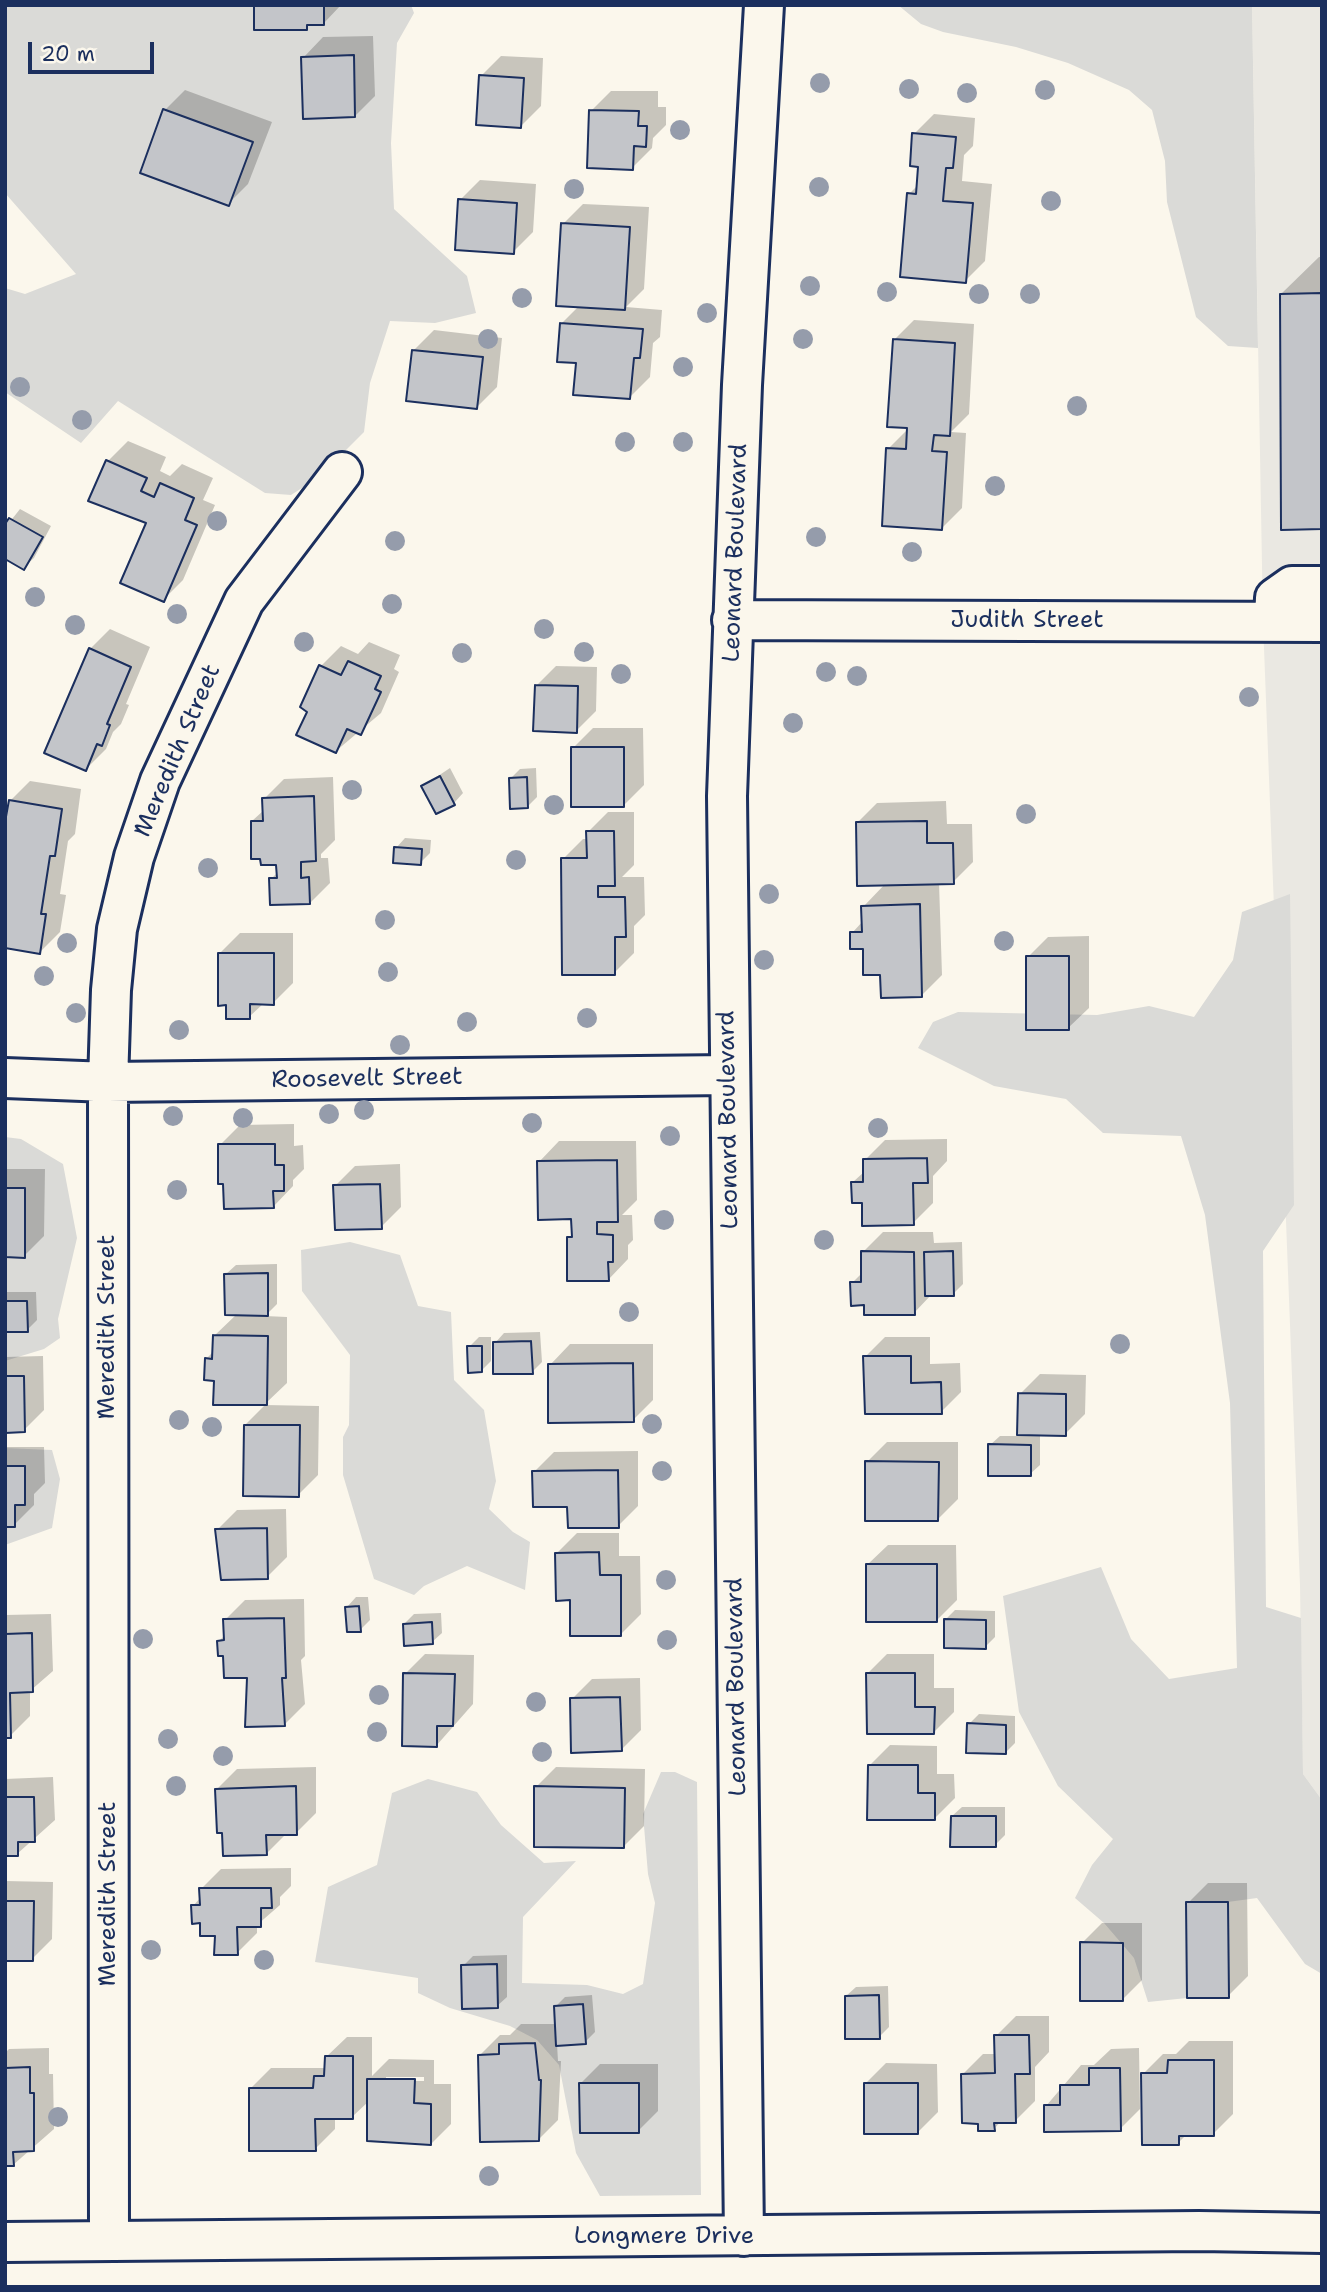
<!DOCTYPE html>
<style>
body{margin:0}
#map{position:relative;width:1327px;height:2292px;overflow:hidden;background:#fbf7ec;font-family:"Shantell Sans",sans-serif}
canvas{display:block}
.frame{position:absolute;inset:0;border:7px solid #1b2f5e;pointer-events:none}
.scale{position:absolute;left:28px;top:42px;width:126px;height:32px;box-sizing:border-box;border:4px solid #1b2f5e;border-top:0;padding-left:9px;font-size:21px;line-height:24px;white-space:nowrap;color:#1b2f5e;-webkit-text-stroke:5px #fbf7ec;paint-order:stroke}
</style>
<div id="map">
<canvas width="1327" height="2292"></canvas>
<div class="frame"></div>
<div class="scale">20 m</div>
</div>
<script>
const context = document.querySelector('canvas').getContext('2d');
context.lineJoin = 'round';
function fillPath(path, color) {
  context.fillStyle = color;
  context.fill(path, 'evenodd');
}
function poly(rows) {
  const path = new Path2D();
  for (const r of rows) {
    path.moveTo(r[0], r[1]);
    for (let i = 2; i < r.length; i += 2) path.lineTo(r[i], r[i + 1]);
  }
  return path;
}
function trace(path, color, width, dash) {
  context.strokeStyle = color;
  context.lineWidth = width;
  context.lineCap = dash ? 'butt' : 'round';
  context.setLineDash(dash || []);
  context.stroke(path);
}
function label(font, color, halo, rows, align = 'center') {
  context.font = font + ' "Shantell Sans",sans-serif';
  context.lineWidth = 5;
  context.setLineDash([]);
  context.textBaseline = 'middle';
  context.strokeStyle = halo;
  context.fillStyle = color;
  for (const [text, x, y, turn = 0] of rows) {
    context.save();
    context.translate(x, y);
    context.rotate((+turn || 0) * Math.PI / 180);
    context.textAlign = isNaN(turn) ? turn : align;
    if (halo) context.strokeText(text, 0, 0);
    context.fillText(text, 0, 0);
    context.restore();
  }
}
const built = poly([
 [1252,5,1322,5,1322,1800,1303,1774,1300,1585,1263,622]
]);
const green = poly([
 [5,5,411,5,414,13,397,43,391,143,394,209,467,276,476,313,435,323,390,321,370,383,364,432,319,477,291,495,265,493,118,401,81,443,5,392,5,288,25,294,76,274,5,193],
 [898,5,1252,5,1258,348,1228,346,1196,317,1167,202,1165,161,1152,110,1129,90,1068,63,1016,47,943,32,921,24],
 [1290,894,1294,1205,1263,1251,1266,1607,1301,1618,1303,1774,1322,1800,1322,1974,1305,1964,1257,1898,1228,1902,1186,1902,1187,1998,1148,2002,1134,1958,1104,1923,1075,1898,1092,1865,1113,1839,1058,1786,1019,1712,1003,1596,1101,1567,1131,1639,1169,1679,1237,1668,1230,1403,1205,1215,1181,1136,1103,1133,1066,1099,994,1086,918,1048,933,1022,958,1012,1097,1015,1149,1006,1194,1017,1233,960,1242,912],
 [5,1137,21,1139,63,1164,77,1238,58,1319,60,1338,44,1349,5,1361],
 [350,1242,400,1255,418,1306,451,1312,454,1380,484,1410,496,1481,489,1509,513,1532,530,1542,525,1590,467,1566,424,1586,414,1595,374,1579,343,1475,343,1437,349,1425,350,1355,302,1291,301,1250],
 [5,1448,52,1450,60,1479,52,1528,5,1545],
 [661,1772,675,1772,697,1782,701,2195,600,2196,576,2153,559,2065,537,2040,510,2026,450,2008,418,1993,418,1978,315,1962,328,1887,377,1865,392,1793,428,1779,477,1792,501,1825,544,1863,576,1861,523,1917,522,1983,587,1985,623,1994,643,1984,655,1903,648,1874,643,1814]
]);
const shadow = poly([
 [256,5,341,5,324,23,311,23,306,28],
 [373,36,375,96,355,116,303,58,323,37],
 [501,56,543,58,541,106,521,126,481,76],
 [185,90,272,122,248,184,228,204,165,110],
 [611,91,658,91,658,107,666,107,666,125,653,138,652,148,632,168,591,111],
 [934,114,975,118,973,146,964,155,962,181,992,184,985,261,965,281,909,194,919,184,920,165,914,134],
 [480,180,536,184,533,232,513,252,460,200],
 [583,204,649,207,644,289,626,307,662,310,660,337,653,343,650,377,630,397,578,362,562,323,579,306,563,224],
 [1319,257,1322,257,1322,528,1281,294],
 [914,320,974,324,969,414,951,432,966,433,962,508,942,528,888,449,911,426,894,340],
 [434,330,502,338,497,387,477,407,414,350],
 [128,441,166,457,160,471,170,476,182,464,213,478,203,500,215,505,183,580,163,600,148,522,91,500,108,461],
 [20,509,51,526,34,558,24,567,5,528],
 [110,629,150,647,126,704,129,705,121,724,113,732,106,749,86,769,90,649],
 [369,642,400,655,394,669,399,672,381,713,336,751,309,711,321,666,341,646,358,654],
 [556,666,597,667,596,711,576,731,536,686],
 [593,728,643,728,644,785,624,805,573,748],
 [450,768,463,793,454,803,423,786],
 [536,768,537,797,528,806,511,778,520,769],
 [333,777,335,840,321,854,321,858,328,858,330,883,310,903,271,879,278,872,278,863,252,821,264,810,264,799,284,779],
 [30,781,81,789,75,834,68,841,60,894,66,895,60,932,40,952,10,801],
 [946,801,947,824,972,824,973,862,953,882,939,882,942,975,922,995,882,973,852,933,863,921,863,907,886,883,857,823,877,803],
 [608,812,634,812,634,865,622,877,644,877,645,915,634,926,634,953,614,973,563,859,583,839,588,839,588,832],
 [405,838,431,840,430,853,420,863,396,848],
 [240,933,293,933,293,983,273,1003,264,1003,249,1017,220,953],
 [1089,936,1089,1008,1068,1028,1028,957,1048,937],
 [294,1124,294,1146,303,1145,304,1169,293,1180,293,1186,273,1207,220,1145,240,1125],
 [947,1139,947,1161,933,1176,933,1203,913,1223,864,1201,853,1182,865,1171,865,1160,885,1140],
 [559,1141,636,1141,637,1200,622,1215,632,1215,633,1240,628,1245,628,1259,608,1280,569,1238,573,1234,573,1218,539,1162],
 [400,1164,401,1207,381,1227,335,1186,355,1166],
 [5,1169,45,1169,44,1236,24,1256,5,1256],
 [883,1232,933,1232,934,1243,962,1242,963,1284,953,1294,932,1294,914,1313,866,1304,852,1283,863,1272,863,1252],
 [277,1264,277,1304,265,1316,287,1317,287,1383,266,1403,215,1379,206,1359,214,1351,214,1336,237,1314,226,1274,236,1265],
 [5,1292,36,1292,37,1320,27,1330,5,1330],
 [540,1332,542,1362,532,1372,495,1343,504,1333],
 [479,1337,491,1337,491,1361,481,1371,469,1347],
 [885,1337,930,1337,930,1364,960,1363,961,1392,941,1412,865,1357],
 [570,1344,653,1344,653,1400,633,1420,550,1365],
 [43,1356,44,1410,24,1430,5,1431,5,1357],
 [1040,1374,1086,1375,1085,1414,1065,1434,1040,1434,1040,1465,1030,1474,990,1445,1000,1436,1019,1436,1020,1394],
 [265,1405,319,1406,318,1475,298,1495,245,1425],
 [887,1442,958,1442,958,1499,938,1519,867,1462],
 [5,1447,44,1447,45,1483,34,1494,34,1505,14,1525,5,1525],
 [638,1451,638,1506,618,1526,569,1505,534,1472,554,1452],
 [286,1509,287,1557,267,1577,217,1530,237,1510],
 [577,1533,619,1533,619,1556,640,1556,641,1614,621,1634,572,1599,557,1553],
 [888,1545,956,1545,957,1600,937,1620,867,1565],
 [356,1597,368,1597,370,1620,360,1630,347,1607],
 [304,1599,305,1656,301,1660,305,1704,285,1724,249,1676,225,1654,219,1641,225,1635,225,1620,245,1600],
 [955,1610,995,1611,995,1637,985,1647,945,1620],
 [441,1613,442,1633,432,1642,404,1624,414,1614],
 [51,1614,53,1671,30,1691,30,1716,10,1736,5,1736,5,1615],
 [425,1654,474,1655,473,1704,436,1746,405,1674],
 [887,1654,934,1654,934,1688,954,1688,954,1712,934,1732,867,1674],
 [640,1678,641,1730,621,1750,572,1699,592,1679],
 [979,1714,1015,1716,1015,1743,1005,1753,969,1724],
 [890,1745,937,1746,937,1774,954,1774,955,1798,935,1818,870,1765],
 [316,1767,316,1813,296,1833,287,1833,267,1853,217,1789,237,1769],
 [556,1767,645,1769,644,1826,624,1846,536,1787],
 [53,1777,55,1820,17,1854,5,1854,5,1779],
 [962,1807,1005,1807,1005,1835,995,1845,952,1816],
 [291,1868,291,1886,280,1897,280,1905,257,1925,257,1933,237,1953,202,1922,193,1906,201,1897,201,1889,221,1869],
 [5,1881,53,1882,52,1939,32,1959,5,1959],
 [1208,1883,1247,1883,1248,1976,1228,1996,1188,1903],
 [1102,1923,1142,1923,1142,1980,1122,2000,1082,1943],
 [507,1955,507,1997,497,2006,463,1966,473,1956],
 [888,1986,889,2027,879,2037,846,1996,856,1987],
 [592,1995,595,2032,585,2042,557,2044,558,2061,561,2061,558,2120,538,2140,480,2055,500,2035,510,2035,521,2024,556,2024,555,2007,565,1997],
 [1016,2016,1049,2016,1049,2052,1035,2067,1035,2101,1015,2121,1001,2121,994,2129,963,2074,983,2054,996,2054,996,2036],
 [347,2037,372,2037,372,2076,389,2059,434,2060,434,2084,451,2084,451,2124,431,2144,369,2101,352,2117,335,2117,335,2129,315,2149,251,2088,271,2068,324,2068,326,2057],
 [386,2077,424,2077,424,2081,386,2081],
 [1189,2041,1233,2041,1233,2114,1213,2134,1187,2134,1178,2143,1143,2074,1163,2054,1176,2054],
 [49,2048,49,2074,53,2074,54,2129,13,2165,5,2165,5,2053,9,2049],
 [1139,2048,1140,2109,1120,2129,1046,2106,1081,2065,1094,2065,1111,2049],
 [886,2063,937,2064,938,2112,918,2132,866,2083],
 [600,2064,658,2064,658,2111,638,2131,580,2084]
]);
const building = poly([
 [254,5,324,5,324,25,307,25,307,30,254,30,254,5],
 [354,55,355,117,303,119,301,57,354,55],
 [479,75,524,78,521,128,476,125,479,75],
 [163,109,253,142,229,206,140,173,163,109],
 [589,110,639,111,638,126,647,126,646,147,634,146,633,170,587,168,589,110],
 [912,133,956,137,953,168,946,168,943,201,973,203,966,283,900,277,907,193,916,194,918,167,910,166,912,133],
 [458,199,517,203,514,254,455,250,458,199],
 [561,223,630,227,625,310,556,306,561,223],
 [1322,293,1322,529,1281,530,1280,294,1322,293],
 [560,323,643,329,640,358,634,358,630,399,573,395,576,363,557,362,560,323],
 [893,339,955,343,950,436,934,435,932,451,947,452,942,530,882,526,886,448,906,449,907,428,887,427,893,339],
 [412,350,483,357,477,409,406,401,412,350],
 [106,460,147,478,141,491,154,497,160,483,194,498,185,520,197,525,164,602,120,583,146,523,88,501,106,460],
 [9,518,43,537,24,570,5,559,5,524,9,518],
 [89,648,131,667,107,724,110,725,102,746,97,744,86,771,44,753,89,648],
 [348,661,381,676,375,689,381,692,361,735,347,729,336,753,296,735,307,712,300,707,319,665,341,675,348,661],
 [535,685,578,686,577,733,533,731,535,685],
 [571,747,624,747,624,807,571,807,571,747],
 [440,776,455,805,436,814,421,786,440,776],
 [527,777,528,808,510,809,509,778,527,777],
 [314,796,316,861,301,862,301,878,309,877,310,904,270,905,269,878,277,878,276,865,261,865,260,859,251,859,251,821,263,821,262,798,314,796],
 [9,800,62,809,55,856,50,856,41,914,46,914,40,954,5,948,5,822,9,800],
 [927,821,927,843,953,843,954,884,857,886,856,822,927,821],
 [586,831,614,831,615,886,598,886,598,897,625,897,626,937,615,937,615,975,562,975,561,858,587,858,586,831],
 [394,847,422,849,421,865,393,863,394,847],
 [920,904,922,997,881,998,880,975,863,975,863,949,850,949,850,932,862,932,861,906,920,904],
 [218,953,274,953,274,1005,250,1004,250,1019,226,1019,226,1005,218,1006,218,953],
 [1026,956,1069,956,1069,1030,1026,1030,1026,956],
 [218,1144,275,1144,275,1165,284,1165,284,1191,273,1191,274,1208,224,1209,223,1184,218,1184,218,1144],
 [927,1158,928,1183,913,1183,914,1225,862,1226,862,1203,852,1203,851,1182,863,1182,863,1159,927,1158],
 [617,1160,618,1222,597,1222,597,1234,613,1235,613,1262,608,1262,609,1281,567,1281,567,1237,572,1237,571,1219,538,1220,537,1161,617,1160],
 [380,1184,382,1229,335,1230,333,1185,380,1184],
 [5,1188,25,1188,25,1258,5,1257,5,1188],
 [861,1251,914,1252,915,1315,864,1315,864,1305,851,1306,850,1282,861,1282,861,1251],
 [953,1251,954,1296,925,1296,924,1252,953,1251],
 [268,1273,268,1316,225,1315,224,1274,268,1273],
 [5,1301,27,1301,28,1332,5,1332,5,1301],
 [213,1335,268,1336,267,1405,213,1405,214,1381,204,1380,205,1358,212,1359,213,1335],
 [531,1341,533,1374,493,1374,493,1342,531,1341],
 [467,1346,482,1346,482,1372,468,1373,467,1346],
 [863,1356,911,1356,911,1383,941,1382,942,1414,865,1414,863,1356],
 [633,1363,634,1422,548,1423,548,1364,633,1363],
 [5,1376,24,1376,25,1432,5,1433,5,1376],
 [1018,1393,1066,1394,1066,1436,1017,1435,1018,1393],
 [244,1425,300,1425,299,1497,243,1496,244,1425],
 [988,1444,1031,1445,1031,1476,988,1476,988,1444],
 [865,1461,939,1462,938,1521,865,1521,865,1461],
 [5,1466,25,1466,25,1505,15,1505,15,1527,5,1527,5,1466],
 [618,1470,619,1528,568,1528,567,1507,533,1507,532,1471,618,1470],
 [267,1528,268,1579,221,1580,215,1529,267,1528],
 [599,1552,600,1575,621,1575,621,1636,570,1636,570,1600,556,1601,555,1553,599,1552],
 [866,1564,937,1564,937,1622,866,1622,866,1564],
 [359,1606,361,1632,347,1632,345,1607,359,1606],
 [284,1618,286,1678,282,1678,285,1726,245,1727,247,1678,224,1678,223,1656,218,1656,217,1641,224,1640,223,1619,284,1618],
 [944,1619,986,1620,986,1649,944,1648,944,1619],
 [432,1622,433,1644,404,1646,403,1624,432,1622],
 [32,1633,33,1692,10,1693,11,1738,5,1738,5,1634,32,1633],
 [403,1673,455,1674,453,1726,437,1726,437,1747,402,1746,403,1673],
 [866,1673,915,1673,915,1707,935,1707,934,1734,867,1734,866,1673],
 [620,1697,622,1751,571,1753,570,1698,620,1697],
 [967,1723,1006,1725,1006,1754,966,1753,967,1723],
 [868,1765,918,1765,918,1793,935,1793,935,1820,867,1820,868,1765],
 [296,1786,297,1835,266,1835,267,1855,223,1856,222,1833,217,1833,215,1789,296,1786],
 [534,1786,625,1788,624,1848,534,1847,534,1786],
 [5,1797,34,1797,35,1842,18,1842,18,1856,5,1856,5,1797],
 [951,1816,996,1816,996,1847,950,1847,951,1816],
 [199,1888,271,1888,272,1908,261,1908,261,1927,237,1927,238,1955,214,1955,215,1936,200,1936,200,1923,192,1924,191,1905,200,1905,199,1888],
 [5,1901,34,1901,33,1961,5,1961,5,1901],
 [1186,1902,1228,1902,1229,1998,1187,1998,1186,1902],
 [1080,1942,1123,1943,1123,2001,1080,2001,1080,1942],
 [497,1964,498,2008,462,2009,461,1965,497,1964],
 [879,1995,880,2039,845,2039,845,1996,879,1995],
 [583,2004,586,2044,556,2046,554,2006,583,2004],
 [994,2035,1029,2035,1030,2074,1015,2074,1016,2123,994,2123,995,2131,978,2131,978,2124,962,2123,961,2074,995,2073,994,2035],
 [535,2043,539,2080,541,2080,539,2141,480,2142,478,2055,499,2054,499,2044,535,2043],
 [325,2056,353,2056,353,2119,315,2119,316,2151,249,2151,249,2088,313,2088,314,2076,324,2076,325,2056],
 [1168,2060,1214,2060,1214,2136,1179,2136,1179,2145,1142,2145,1141,2073,1167,2073,1168,2060],
 [30,2067,30,2093,34,2093,34,2151,13,2152,14,2166,5,2166,5,2068,30,2067],
 [1089,2068,1120,2068,1121,2131,1044,2132,1044,2105,1060,2105,1060,2085,1089,2085,1089,2068],
 [367,2079,415,2079,414,2103,431,2104,431,2145,367,2141,367,2079],
 [579,2083,639,2083,639,2133,580,2133,579,2083],
 [864,2083,918,2083,918,2134,864,2134,864,2083]
]);
const minor = poly([
 [732,620,1322,622],
 [1274,621,1275,598,1292,586,1322,586],
 [5,1078,108,1082,728,1075],
 [744,2236,727,796,742,385,764,5],
 [109,2241,108,1082,111,990,117,929,134,857,160,781,244,601,342,472],
 [5,2242,1199,2231,1322,2233]
]);
const trees = [
 [820,83],
 [909,89],
 [1045,90],
 [967,93],
 [680,130],
 [819,187],
 [574,189],
 [1051,201],
 [810,286],
 [887,292],
 [979,294],
 [1030,294],
 [522,298],
 [707,313],
 [488,339],
 [803,339],
 [683,367],
 [20,387],
 [1077,406],
 [82,420],
 [625,442],
 [683,442],
 [995,486],
 [217,521],
 [816,537],
 [395,541],
 [912,552],
 [35,597],
 [392,604],
 [177,614],
 [75,625],
 [544,629],
 [304,642],
 [584,652],
 [462,653],
 [826,672],
 [621,674],
 [857,676],
 [1249,697],
 [793,723],
 [352,790],
 [554,805],
 [1026,814],
 [516,860],
 [208,868],
 [769,894],
 [385,920],
 [1004,941],
 [67,943],
 [764,960],
 [388,972],
 [44,976],
 [76,1013],
 [587,1018],
 [467,1022],
 [179,1030],
 [400,1045],
 [364,1110],
 [329,1114],
 [173,1116],
 [243,1118],
 [532,1123],
 [878,1128],
 [670,1136],
 [177,1190],
 [664,1220],
 [824,1240],
 [629,1312],
 [1120,1344],
 [179,1420],
 [652,1424],
 [212,1427],
 [662,1471],
 [666,1580],
 [143,1639],
 [667,1640],
 [379,1695],
 [536,1702],
 [377,1732],
 [168,1739],
 [542,1752],
 [223,1756],
 [176,1786],
 [151,1950],
 [264,1960],
 [58,2117],
 [489,2176]
];
const streetNames = [
 ["Leonard Boulevard",736,553,-88],
 ["Judith Street",1027,621],
 ["Meredith Street",178,751,-67],
 ["Roosevelt Street",367,1079,-1],
 ["Leonard Boulevard",729,1120,-91],
 ["Meredith Street",108,1327,-90],
 ["Leonard Boulevard",737,1687,-91],
 ["Meredith Street",109,1894,-90],
 ["Longmere Drive",664,2237]
];
fillPath(built, '#eae8e2');
fillPath(green, '#dadad7');
fillPath(shadow, '#0003');
fillPath(building, '#c3c5c9');
trace(building, '#1b2f5e', 2);
trace(minor, '#1b2f5e', 44);
trace(minor, '#fbf7ec', 38);
context.fillStyle = '#959cab';
for (const [x, y] of trees) {
  context.beginPath();
  context.arc(x, y, 10, 0, 2 * Math.PI);
  context.fill();
}
label('24px', '#1b2f5e', '#fbf7ec', streetNames);
</script>
